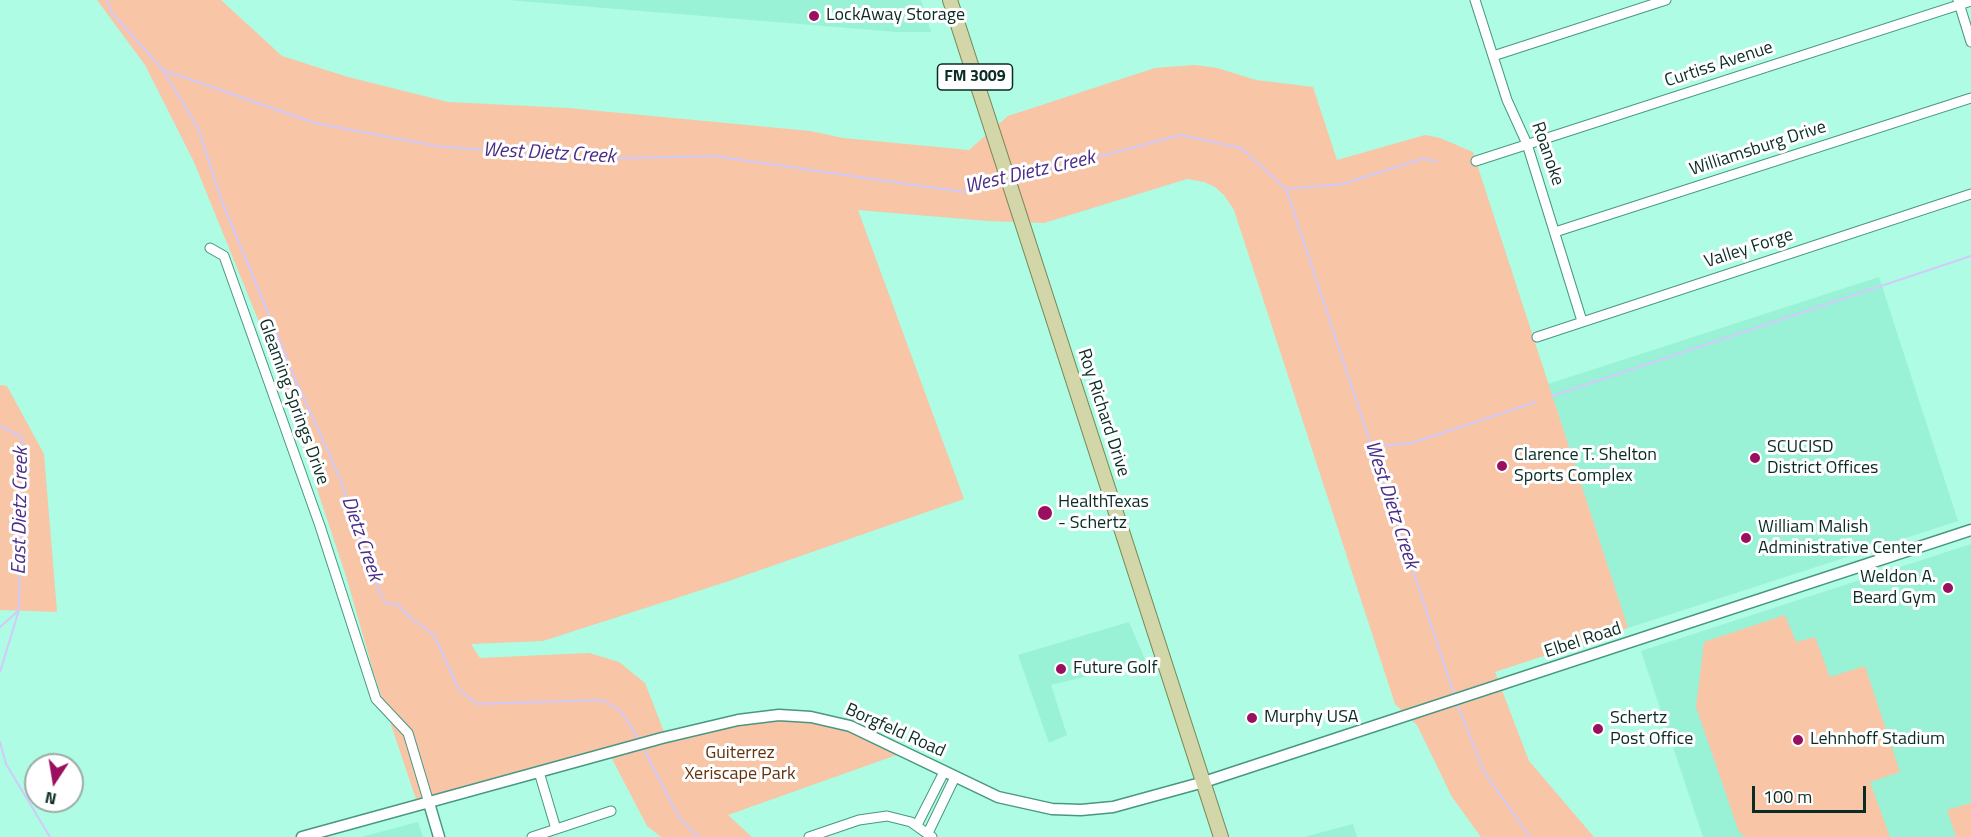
<!DOCTYPE html>
<style>
body{margin:0}
#map{position:relative;width:1971px;height:837px;overflow:hidden;background:#adfce3;font-family:"Titillium Web",sans-serif}
canvas{display:block}
.north{position:absolute;left:24px;top:753px;width:60px;height:60px;box-sizing:border-box;background:#fff;border:2px solid #9daba7;border-radius:50%;rotate:192deg;font-size:16px;font-weight:700;line-height:24px;text-align:center;color:#0a2c24}
.north::after{content:'';display:block;margin:auto;width:21px;height:27px;background:#9a0f60;clip-path:polygon(50% 0,100% 100%,50% 72%,0 100%)}
.scale{position:absolute;left:1752px;top:786px;width:114px;height:27px;box-sizing:border-box;border:3px solid #0a2c24;border-top:0;padding-left:8px;font-size:18px;line-height:21px;white-space:nowrap;color:#0a2c24;-webkit-text-stroke:4px #fff;paint-order:stroke}
</style>
<div id="map">
<canvas width="1971" height="837"></canvas>
<div class="north">N</div>
<div class="scale">100 m</div>
</div>
<script>
const context = document.querySelector('canvas').getContext('2d');
context.lineJoin = 'round';
function fillPath(path, color) {
  context.fillStyle = color;
  context.fill(path, 'evenodd');
}
function poly(rows) {
  const path = new Path2D();
  for (const r of rows) {
    path.moveTo(r[0], r[1]);
    for (let i = 2; i < r.length; i += 2) path.lineTo(r[i], r[i + 1]);
  }
  return path;
}
function trace(path, color, width, dash) {
  context.strokeStyle = color;
  context.lineWidth = width;
  context.lineCap = dash ? 'butt' : 'round';
  context.setLineDash(dash || []);
  context.stroke(path);
}
function label(font, color, halo, rows, align = 'center') {
  context.font = font + ' "Titillium Web",sans-serif';
  context.lineWidth = 6;
  context.setLineDash([]);
  context.textBaseline = 'middle';
  context.strokeStyle = halo;
  context.fillStyle = color;
  for (const [text, x, y, turn = 0] of rows) {
    context.save();
    context.translate(x, y);
    context.rotate((+turn || 0) * Math.PI / 180);
    context.textAlign = isNaN(turn) ? turn : align;
    if (halo) context.strokeText(text, 0, 0);
    context.fillText(text, 0, 0);
    context.restore();
  }
}
const built = poly([
 [508,0,921,0,931,32,897,32],
 [1879,277,1958,521,1628,628,1548,384],
 [1971,544,1971,837,1703,837,1641,651],
 [1129,622,1146,662,1051,685,1067,735,1049,743,1018,655],
 [418,822,423,837,361,837],
 [1353,824,1357,837,1304,837]
]);
const green = poly([
 [97,0,221,0,282,56,348,77,448,102,568,108,810,131,843,138,969,150,1008,116,1155,68,1195,65,1217,68,1256,80,1313,87,1337,160,1425,135,1440,138,1473,152,1628,628,1495,672,1529,761,1594,837,1481,837,1452,797,1417,725,1395,704,1234,210,1224,195,1215,187,1204,182,1187,179,1044,223,988,221,858,210,964,499,726,582,543,641,471,644,480,658,589,653,619,662,645,683,666,737,703,729,811,717,905,752,728,815,752,837,661,837,647,826,609,753,418,805,374,674,346,576,272,354,194,162,145,65],
 [0,385,7,386,44,454,57,612,0,610],
 [1785,615,1796,642,1815,637,1830,677,1865,666,1900,772,1870,782,1890,837,1746,837,1739,832,1696,707,1704,642],
 [1971,803,1971,837,1956,837,1947,810]
]);
const stream = poly([
 [107,0,111,12,163,70,315,123,436,146,586,159,714,156,963,192,1005,181],
 [163,70,198,128,223,204,294,376,339,476,381,596,387,604,397,604,413,620,434,635,459,690,477,704,602,700,620,710,640,741],
 [1013,179,1181,135,1241,148,1286,189,1455,697],
 [1286,189,1342,184,1422,159,1437,161],
 [1552,396,1971,256],
 [0,426,22,437,19,610,0,672],
 [1372,447,1412,443,1536,402],
 [0,627,18,611],
 [1457,703,1484,772,1530,837],
 [0,742,6,764,50,837],
 [642,746,680,819,699,837]
]);
const minor = poly([
 [1475,0,1507,100,1527,144,1582,321],
 [1958,0,1971,42],
 [1493,56,1666,0],
 [1476,161,1971,1],
 [1555,232,1971,98],
 [210,248,224,256,320,526,376,699,408,733,429,803],
 [1537,337,1971,194],
 [539,772,556,829],
 [917,825,944,772],
 [928,833,955,777],
 [532,837,611,811],
 [809,837,859,820,887,816,911,822,932,837]
]);
const tertiary = poly([
 [429,803,439,837],
 [302,837,662,738,738,720,779,715,811,717,850,726,998,797,1052,809,1081,810,1113,807,1204,782,1971,530]
]);
const primary = poly([
 [950,0,1221,837]
]);
const markers = [
 [814,16,6,"#9a0f60"],
 [1755,458,6,"#9a0f60"],
 [1502,466,6,"#9a0f60"],
 [1045,513,8,"#9a0f60"],
 [1746,538,6,"#9a0f60"],
 [1948,588,6,"#9a0f60"],
 [1061,669,6,"#9a0f60"],
 [1252,718,6,"#9a0f60"],
 [1598,729,6,"#9a0f60"],
 [1798,740,6,"#9a0f60"]
];
const shields = [
 [975,77,75]
];
const shieldNames = [
 ["FM 3009",975,77]
];
const poiNames = [
 ["LockAway Storage",826,16],
 ["SCUCISD",1767,448],
 ["District Offices",1767,469],
 ["Clarence T. Shelton",1514,456],
 ["Sports Complex",1514,477],
 ["HealthTexas",1058,503],
 ["- Schertz",1058,524],
 ["William Malish",1758,528],
 ["Administrative Center",1758,549],
 ["Weldon A.",1936,578,"right"],
 ["Beard Gym",1936,599,"right"],
 ["Future Golf",1073,669],
 ["Murphy USA",1264,718],
 ["Schertz",1610,719],
 ["Post Office",1610,740],
 ["Lehnhoff Stadium",1810,740]
];
const streetNames = [
 ["Curtiss Avenue",1719,65,-18],
 ["Williamsburg Drive",1758,149,-18],
 ["Roanoke",1547,154,71],
 ["Valley Forge",1749,249,-18],
 ["Gleaming Springs Drive",293,402,70],
 ["Roy Richard Drive",1103,413,72],
 ["Elbel Road",1583,641,-18],
 ["Borgfeld Road",895,731,24]
];
const parkNames = [
 ["Guiterrez",740,754],
 ["Xeriscape Park",740,775]
];
const waterNames = [
 ["West Dietz Creek",549,154,3],
 ["West Dietz Creek",1030,173,-13],
 ["West Dietz Creek",1391,505,72],
 ["East Dietz Creek",21,511,-89],
 ["Dietz Creek",361,539,71]
];
fillPath(built, '#99f2d6');
fillPath(green, '#f8c5a6');
trace(stream, '#d2cafb', 2);
trace(minor, '#499781', 11);
trace(tertiary, '#499781', 13);
trace(primary, '#788855', 16);
trace(minor, '#fff', 9);
trace(tertiary, '#fff', 10);
trace(primary, '#d2d6a9', 14);
for (const [x, y, r, color] of markers) {
  const dot = new Path2D();
  dot.arc(x, y, r, 0, 2 * Math.PI);
  context.fillStyle = color;
  context.fill(dot);
  trace(dot, '#fff', 2);
}
for (const [x, y, w] of shields) {
  const box = new Path2D();
  box.roundRect(x - w / 2, y - 13, w, 26, 4.5);
  context.fillStyle = '#fff';
  context.fill(box);
  trace(box, '#0a2c24', 1.5);
}
label('bold 16px', '#0a2c24', null, shieldNames);
label('18px', '#0a2c24', '#fff', poiNames, 'left');
label('18px', '#0a2c24', '#fff', streetNames);
label('18px', '#64320c', '#fff', parkNames);
label('italic 20px', '#492d88', '#fff', waterNames);
</script>
